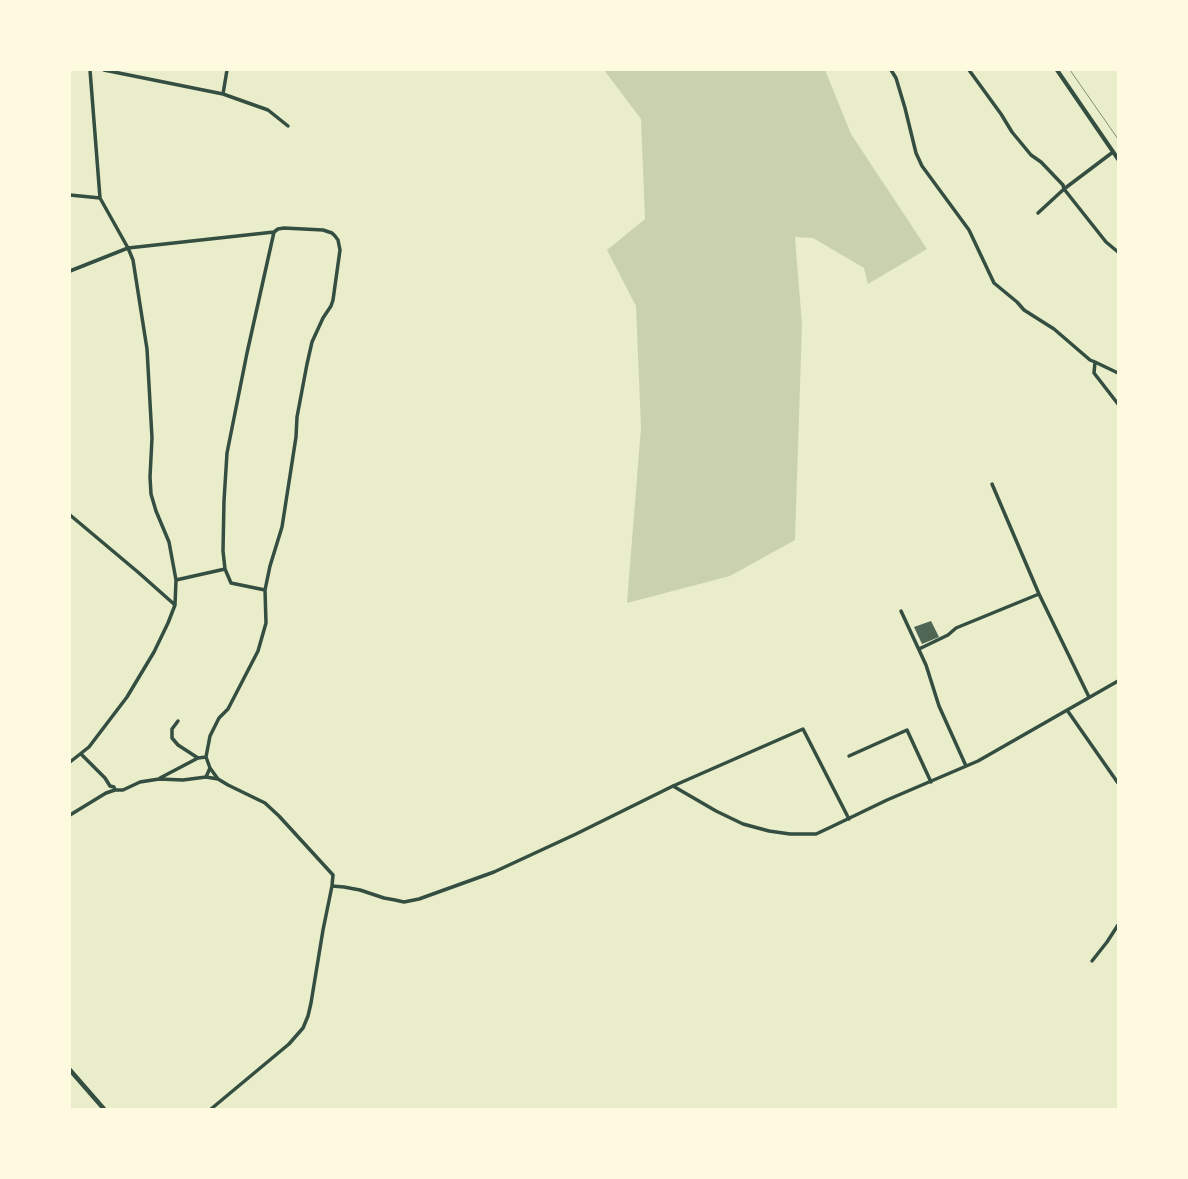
<!DOCTYPE html>
<style>
body{margin:0}
#map{position:relative;width:1188px;height:1179px;overflow:hidden;background:#e9edc9;font-family:Barlow,sans-serif}
canvas{display:block}
.frame{position:absolute;inset:0;border:71px solid #fefae0;pointer-events:none}
</style>
<div id="map">
<canvas width="1188" height="1179"></canvas>
<div class="frame"></div>
</div>
<script>
const context = document.querySelector('canvas').getContext('2d');
context.lineJoin = 'round';
function fillPath(path, color) {
  context.fillStyle = color;
  context.fill(path, 'evenodd');
}
function poly(rows) {
  const path = new Path2D();
  for (const r of rows) {
    path.moveTo(r[0], r[1]);
    for (let i = 2; i < r.length; i += 2) path.lineTo(r[i], r[i + 1]);
  }
  return path;
}
function trace(path, color, width, dash) {
  context.strokeStyle = color;
  context.lineWidth = width;
  context.lineCap = dash ? 'butt' : 'round';
  context.setLineDash(dash || []);
  context.stroke(path);
}
const green = poly([
 [604,70,825,70,851,134,927,249,868,284,864,268,813,238,795,237,802,325,795,540,730,576,627,603,641,427,636,306,607,250,645,219,641,119]
]);
const building = poly([
 [931,621,939,637,922,644,914,627]
]);
const minor = poly([
 [104,70,223,94,268,110,288,126],
 [891,70,896,78,905,108,916,153,922,166,969,230,994,283,1017,302,1024,310,1054,329,1090,360,1095,362,1094,373,1118,404],
 [969,70,1001,114,1012,132,1031,155,1041,162,1063,185,1064,189,1106,242,1118,252],
 [223,94,227,70],
 [70,195,100,198],
 [1038,213,1064,189,1113,152],
 [70,271,128,248,274,232,247,353,227,453,224,501,223,551,225,569,231,583,265,590],
 [1095,362,1118,373],
 [992,484,1039,594,1089,697],
 [70,515,139,573,175,605],
 [176,580,225,569],
 [901,611,926,665,939,706,966,766],
 [919,649,948,635,956,628,1039,594],
 [1067,710,1118,783],
 [178,721,172,729,172,738,178,745,198,758],
 [81,754,105,778,110,786,114,787,115,790],
 [849,756,907,730,931,782],
 [70,762,89,747,127,697,154,652,168,623,175,605,176,580,169,542,156,511,151,494,150,477,152,438,147,349,133,260,128,248,100,198,90,70],
 [210,768,218,779],
 [206,777,218,779,228,785,265,803,279,816,333,875,332,886],
 [160,778,198,758,206,757],
 [673,786,716,811,743,824,769,831,790,834,816,834,831,827,887,800,978,761,1118,681],
 [70,815,106,793,115,790,123,790,140,782,159,779,183,780,206,777,210,768,206,757,210,736,219,718,228,709,258,651,266,623,265,590,270,566,282,527,296,437,297,417,307,364,312,342,323,318,331,306,333,300,340,250,338,240,335,236,332,233,323,230,284,228,278,229,274,232],
 [1092,961,1107,942,1118,925],
 [211,1109,289,1044,303,1028,308,1016,311,1003,323,930,332,886,344,887,360,890,384,898,395,900,404,902,419,899,494,872,576,834,673,786,803,729,849,819]
]);
const tertiary = poly([
 [1057,70,1118,159]
]);
const secondary = poly([
 [70,1070,104,1109]
]);
const tram = poly([
 [1070,70,1118,139]
]);
fillPath(green, '#cad2ad');
fillPath(building, '#4f6655');
trace(minor, '#344e41', 3.5);
trace(tertiary, '#344e41', 4);
trace(secondary, '#344e41', 4.5);
trace(tram, '#7c8e77', 1);
</script>
